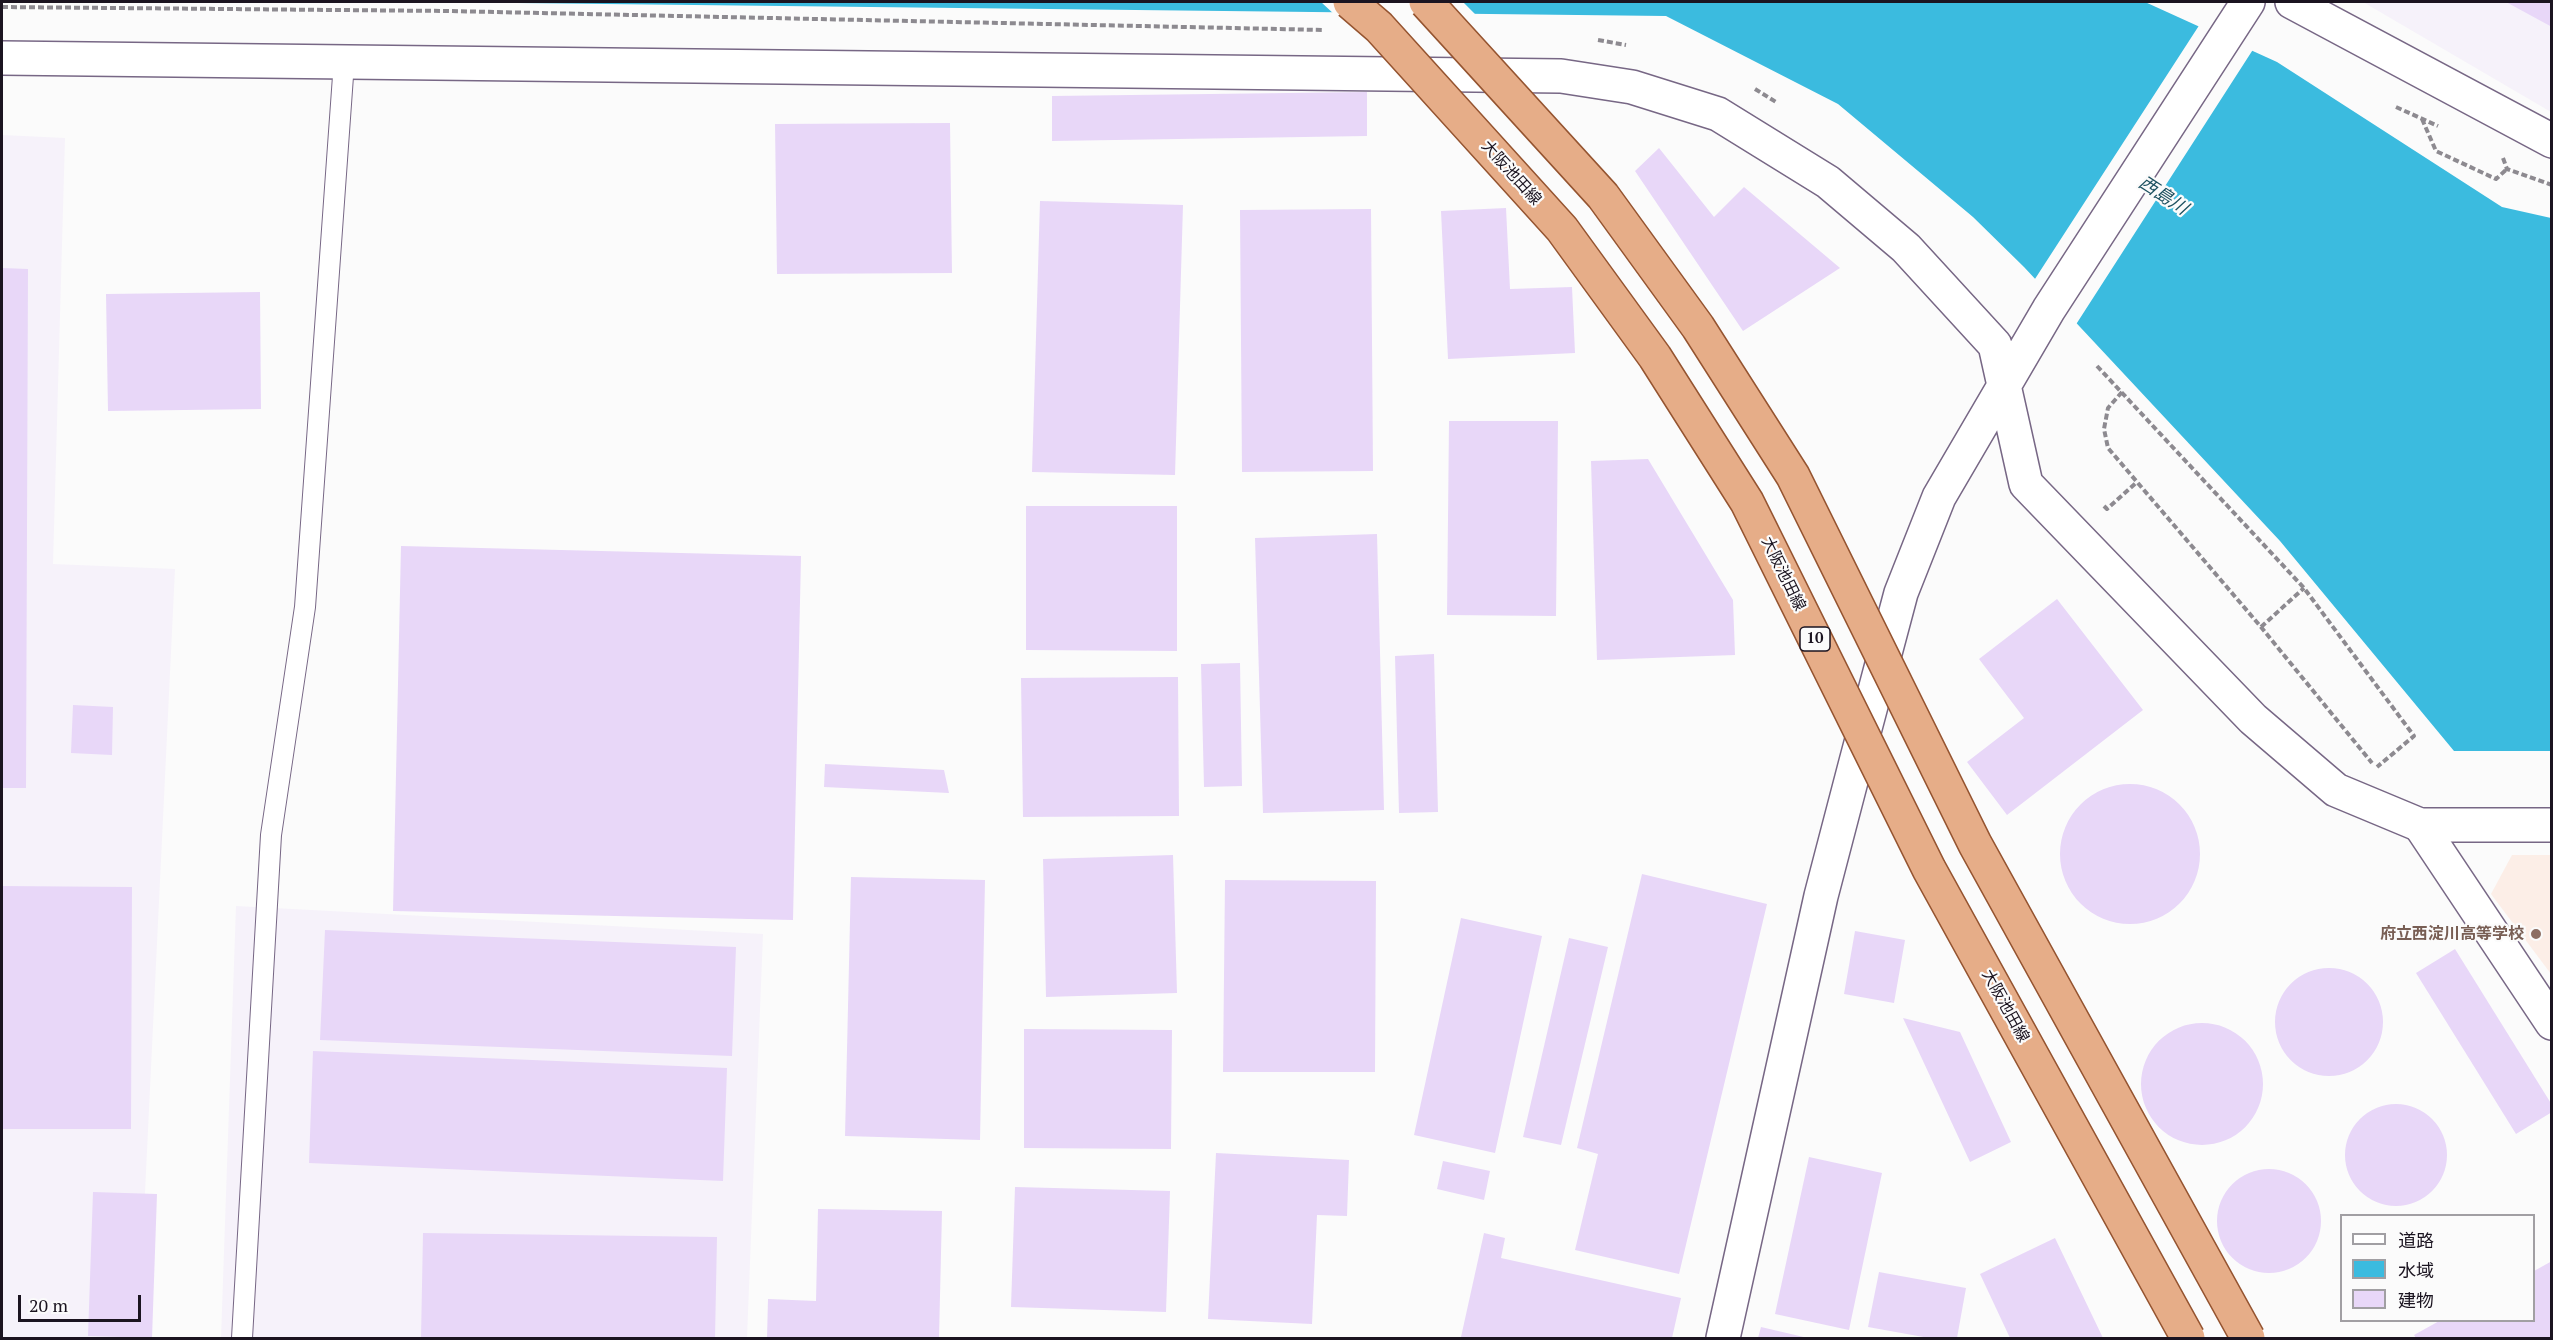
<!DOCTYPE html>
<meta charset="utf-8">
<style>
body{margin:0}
#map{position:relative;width:2553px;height:1340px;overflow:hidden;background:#fbfbfb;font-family:"PT Serif","Noto Sans JP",serif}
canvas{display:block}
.frame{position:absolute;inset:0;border:3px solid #1b1420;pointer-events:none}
.legend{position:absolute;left:2340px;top:1214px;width:195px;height:108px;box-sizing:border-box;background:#fbfbfb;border:2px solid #a19fa3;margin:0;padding:8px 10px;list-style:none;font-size:18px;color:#1b1420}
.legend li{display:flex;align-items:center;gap:12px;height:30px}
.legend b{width:30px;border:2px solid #a19fa3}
.scale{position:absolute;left:18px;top:1295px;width:123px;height:27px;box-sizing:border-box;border:3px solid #1b1420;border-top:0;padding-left:8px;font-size:18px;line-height:21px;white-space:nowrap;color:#1b1420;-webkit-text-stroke:4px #fbfbfb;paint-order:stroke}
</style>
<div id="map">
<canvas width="2553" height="1340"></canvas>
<div class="frame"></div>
<ul class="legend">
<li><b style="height:8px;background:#fff"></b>道路</li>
<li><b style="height:16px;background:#3bbbdf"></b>水域</li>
<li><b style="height:16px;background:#e8d7f8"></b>建物</li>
</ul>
<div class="scale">20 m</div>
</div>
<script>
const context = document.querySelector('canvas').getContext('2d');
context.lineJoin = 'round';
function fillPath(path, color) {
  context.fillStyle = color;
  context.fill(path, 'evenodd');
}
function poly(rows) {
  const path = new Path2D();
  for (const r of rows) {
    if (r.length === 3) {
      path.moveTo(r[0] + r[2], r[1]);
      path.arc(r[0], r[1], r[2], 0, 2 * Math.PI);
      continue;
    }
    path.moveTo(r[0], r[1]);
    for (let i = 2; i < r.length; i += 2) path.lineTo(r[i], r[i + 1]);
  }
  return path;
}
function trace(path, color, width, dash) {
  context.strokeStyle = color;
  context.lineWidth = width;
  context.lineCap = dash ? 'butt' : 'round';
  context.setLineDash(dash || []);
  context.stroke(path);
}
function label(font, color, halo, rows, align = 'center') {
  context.font = font + ' "PT Serif","Noto Sans JP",serif';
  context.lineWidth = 4.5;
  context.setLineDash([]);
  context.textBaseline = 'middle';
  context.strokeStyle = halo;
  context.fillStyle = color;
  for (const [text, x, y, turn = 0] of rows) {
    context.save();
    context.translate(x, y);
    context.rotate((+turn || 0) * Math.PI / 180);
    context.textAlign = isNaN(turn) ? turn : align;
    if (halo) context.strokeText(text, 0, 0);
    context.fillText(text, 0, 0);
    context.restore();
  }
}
const built = poly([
 [2363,2,2551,2,2551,112],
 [2,135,65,138,53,564,175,569,138,1338,2,1338],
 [236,906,763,934,747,1338,221,1338]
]);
const education = poly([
 [2512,855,2551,855,2551,974,2491,894]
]);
const water = poly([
 [429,2,2145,2,2277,62,2502,207,2551,218,2551,751,2454,751,2280,541,2024,267,1973,217,1838,104,1666,16]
]);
const pier = poly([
 [1321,2,1463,2,1478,17,1335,15],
 [2200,24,2254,48,2075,326,2033,282]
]);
const building = poly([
 [2506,2,2552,2,2552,27],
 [1367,92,1367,136,1052,141,1052,96],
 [950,123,952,273,777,274,775,124],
 [1659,148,1714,217,1744,187,1840,268,1743,331,1635,171],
 [1040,201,1183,205,1175,475,1032,472],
 [1506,208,1510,289,1572,287,1575,353,1448,359,1441,211],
 [1371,209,1373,471,1242,472,1240,210],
 [2,268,28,269,26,788,2,788],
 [260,292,261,409,108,411,106,294],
 [1449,421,1558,421,1556,616,1447,615],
 [1648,459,1733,600,1735,655,1597,660,1591,461],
 [1026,506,1177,506,1177,651,1026,650],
 [1377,534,1384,810,1263,813,1255,538],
 [401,546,801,556,793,920,393,911],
 [2057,599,2143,710,2007,815,1967,762,2024,718,1979,659],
 [1434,654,1438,812,1399,813,1395,656],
 [1240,663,1242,786,1204,787,1201,664],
 [1178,677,1179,816,1023,817,1021,678],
 [73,705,113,707,112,755,71,753],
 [825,764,944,770,949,793,824,787],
 [2130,854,70],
 [1173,855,1177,993,1046,997,1043,859],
 [1642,874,1767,904,1679,1274,1575,1250,1598,1154,1577,1148],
 [851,877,985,880,980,1140,845,1136],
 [1225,880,1376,881,1375,1072,1223,1072],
 [2,886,132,887,131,1129,2,1129],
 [1461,918,1542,936,1495,1153,1414,1135],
 [325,930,736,947,732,1056,320,1040],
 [1855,931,1905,940,1894,1003,1844,994],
 [1569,938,1608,947,1561,1145,1523,1137],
 [2455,949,2552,1105,2552,1112,2516,1134,2416,973],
 [2329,1022,54],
 [1903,1018,1960,1032,2011,1142,1970,1162],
 [2202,1084,61],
 [1024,1029,1172,1030,1171,1149,1024,1148],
 [313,1051,727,1068,723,1181,309,1163],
 [2396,1155,51],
 [1216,1153,1349,1160,1347,1216,1317,1215,1312,1324,1208,1319],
 [1809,1157,1882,1173,1849,1330,1775,1314],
 [1443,1161,1490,1171,1484,1200,1437,1189],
 [2269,1221,52],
 [1015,1187,1170,1191,1166,1312,1011,1307],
 [93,1192,157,1194,152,1338,88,1336],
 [818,1209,942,1211,939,1338,767,1338,768,1299,816,1301],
 [423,1233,717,1237,715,1338,421,1338],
 [1484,1233,1505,1238,1501,1258,1681,1298,1672,1338,1470,1338,1461,1337],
 [2055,1238,2103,1338,2010,1338,1980,1274],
 [2552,1261,2552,1338,2416,1338,2414,1335,2441,1320,2534,1320,2534,1271],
 [1879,1272,1966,1288,1957,1338,1929,1338,1868,1327],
 [1761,1327,1808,1338,1758,1338]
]);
const path = poly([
 [2,7,448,11,1324,30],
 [1598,40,1626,45],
 [1755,89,1776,102],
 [2396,107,2438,126],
 [2422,119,2436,151,2496,179,2507,169],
 [2503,158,2507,169,2552,185],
 [2097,366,2304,588,2414,736,2377,767],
 [2122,392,2108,408,2104,429,2108,448,2261,627,2372,763],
 [2104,506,2107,509,2137,482],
 [2261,627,2304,588]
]);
const service = poly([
 [242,1338,271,835,305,607,344,62]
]);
const minor = poly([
 [2420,825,2552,1023]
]);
const tertiary = poly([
 [2292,2,2552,141],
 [2,58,1561,76,1632,87,1718,114,1828,182,1906,248,1995,345,2026,484,2253,719,2336,790,2420,825,2552,825],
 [1723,1338,1821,896,1856,762,1901,593,1939,497,2049,309,2248,2]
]);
const primaryBridge = poly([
 [1350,2,1379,27,1562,229,1655,357,1747,502,1929,869,2188,1338],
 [1426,2,1603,196,1698,327,1793,476,1975,844,2248,1338]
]);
const markers = [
 [2536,934,6,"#8d6e63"]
];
const shields = [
 [1815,639,30]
];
const shieldNames = [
 ["10",1815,639]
];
const streetNames = [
 ["大阪池田線",1511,173,48],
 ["大阪池田線",1783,574,64],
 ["大阪池田線",2005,1006,61]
];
const educationNames = [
 ["府立西淀川高等学校",2524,934]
];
const waterNames = [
 ["西島川",2163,196,33]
];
fillPath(built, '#f6f2fa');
fillPath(education, '#fceee7');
fillPath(water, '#3bbbdf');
fillPath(pier, '#fbfbfb');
fillPath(building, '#e8d7f8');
trace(service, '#776785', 22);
trace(minor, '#776785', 36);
trace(tertiary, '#776785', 36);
trace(path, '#8d8a90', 4, [6, 3]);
trace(service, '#fff', 20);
trace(minor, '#fff', 33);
trace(tertiary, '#fff', 33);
trace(primaryBridge, '#955430', 36, []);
trace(primaryBridge, '#e6ad88', 33);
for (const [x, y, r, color] of markers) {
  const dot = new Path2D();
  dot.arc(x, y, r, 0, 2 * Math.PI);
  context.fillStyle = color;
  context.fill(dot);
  trace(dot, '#fbfbfb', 2);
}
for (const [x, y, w] of shields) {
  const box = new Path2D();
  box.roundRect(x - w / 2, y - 12, w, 24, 4.5);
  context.fillStyle = '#fbfbfb';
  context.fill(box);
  trace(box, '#1b1420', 1.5);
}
label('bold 15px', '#1b1420', null, shieldNames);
label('16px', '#1b1420', '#fbfbfb', streetNames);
label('bold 16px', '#785e54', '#fbfbfb', educationNames, 'right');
label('italic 18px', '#1d5160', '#fbfbfb', waterNames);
</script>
